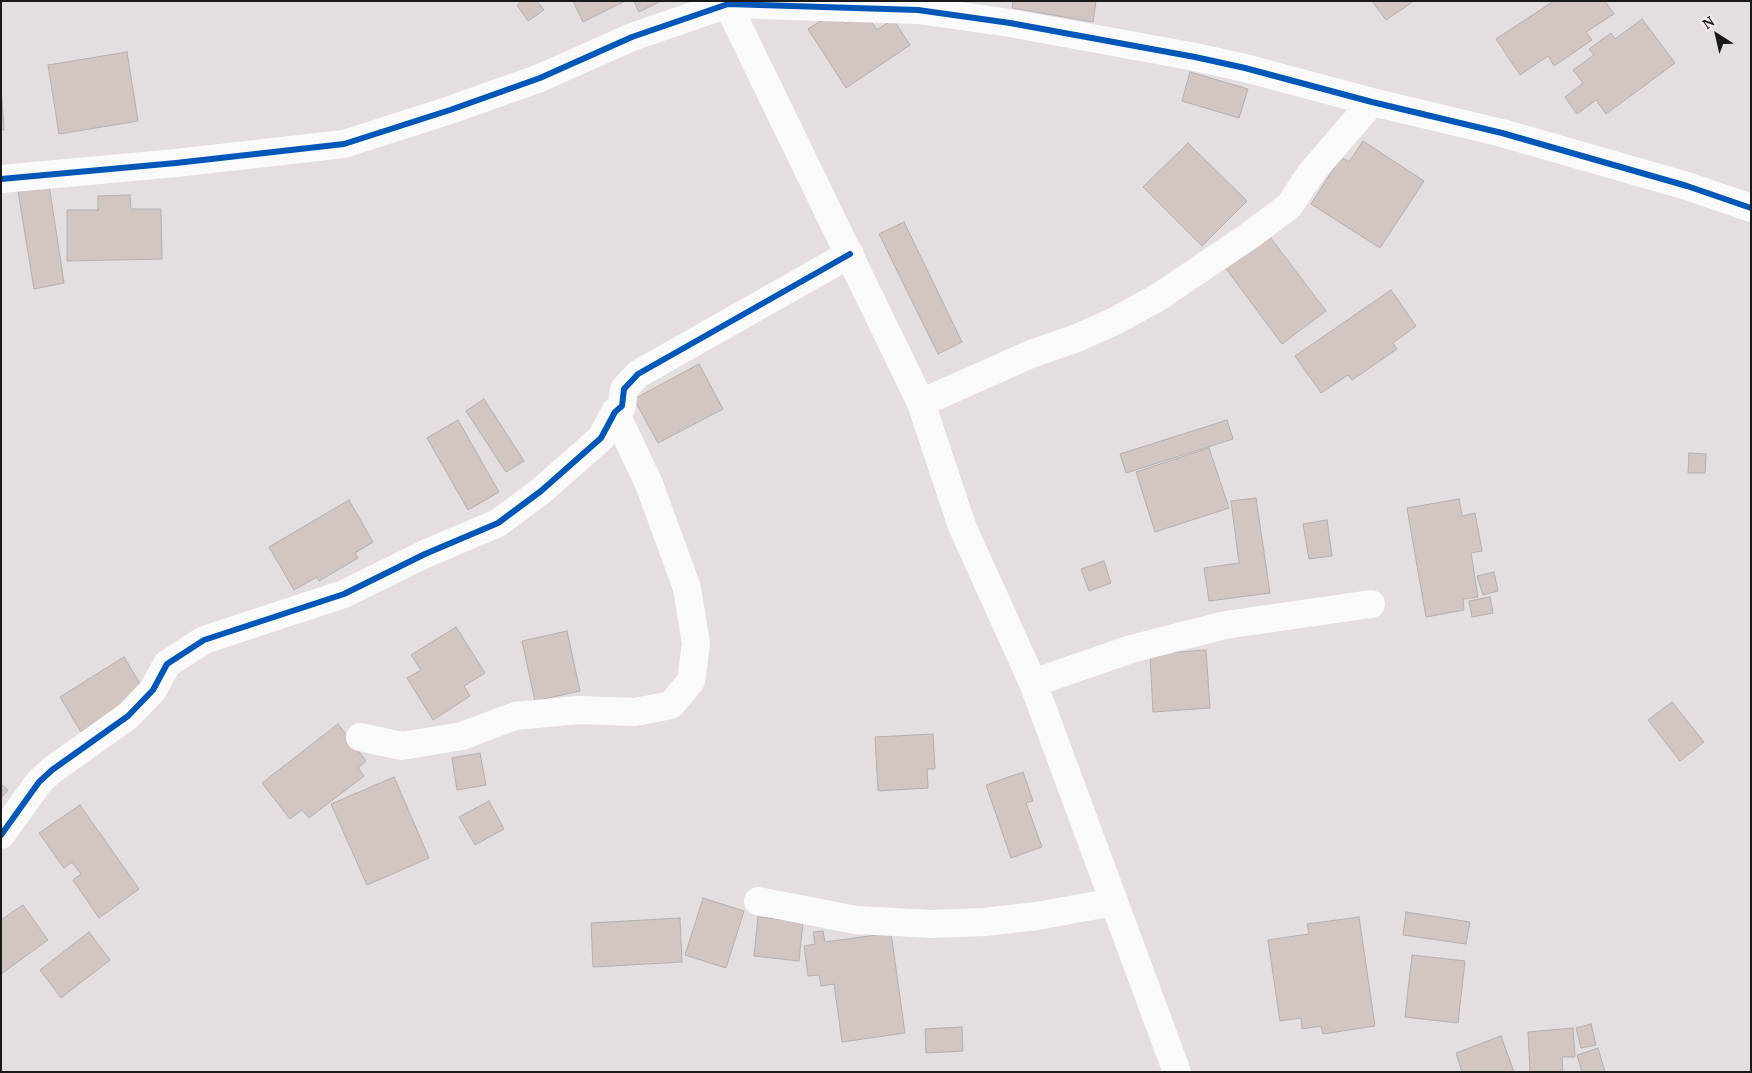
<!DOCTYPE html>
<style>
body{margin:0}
#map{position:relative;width:1752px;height:1073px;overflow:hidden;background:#e4dede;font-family:"PT Serif",serif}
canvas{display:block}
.frame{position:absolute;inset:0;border:2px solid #1b1818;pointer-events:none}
.north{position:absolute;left:1692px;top:10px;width:50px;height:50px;-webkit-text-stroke:4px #f3eae9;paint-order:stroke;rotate:325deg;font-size:14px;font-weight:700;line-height:20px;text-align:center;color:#1b1818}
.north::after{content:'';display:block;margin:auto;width:18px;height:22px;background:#1b1818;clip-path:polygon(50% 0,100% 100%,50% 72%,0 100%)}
</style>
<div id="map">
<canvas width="1752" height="1073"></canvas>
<div class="frame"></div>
<div class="north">N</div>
</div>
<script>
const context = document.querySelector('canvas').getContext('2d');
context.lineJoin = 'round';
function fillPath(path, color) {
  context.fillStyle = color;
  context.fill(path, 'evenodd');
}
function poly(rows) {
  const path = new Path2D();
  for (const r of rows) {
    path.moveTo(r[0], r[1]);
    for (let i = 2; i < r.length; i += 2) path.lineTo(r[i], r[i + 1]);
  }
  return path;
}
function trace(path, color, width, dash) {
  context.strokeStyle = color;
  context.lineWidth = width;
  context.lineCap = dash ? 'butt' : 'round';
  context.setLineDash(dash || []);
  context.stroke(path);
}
const building = poly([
 [522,1,537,1,544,10,528,21,517,5,522,1],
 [573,1,625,1,583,22,573,1],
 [634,1,661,1,639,12,634,1],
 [1013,1,1096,1,1093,22,1012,8,1013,1],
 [1372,1,1414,1,1386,20,1372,1],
 [1554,1,1605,1,1614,14,1586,32,1592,40,1554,66,1548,56,1520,75,1496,39,1554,1],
 [836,11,845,24,864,11,877,30,893,19,910,45,846,88,808,29,836,11],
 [1642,19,1675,63,1606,114,1596,100,1577,114,1565,97,1583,83,1573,70,1594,55,1589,49,1611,33,1615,39,1642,19],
 [127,52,138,121,59,134,48,65,127,52],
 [1190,72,1248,89,1239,118,1182,101,1190,72],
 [1,85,4,130,1,130,1,85],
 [1363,141,1424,181,1380,248,1311,204,1341,157,1349,162,1363,141],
 [1188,143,1247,201,1202,246,1143,187,1188,143],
 [49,185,64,283,34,289,18,191,49,185],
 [130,195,131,209,161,209,162,259,67,261,67,210,98,210,98,196,130,195],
 [904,222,962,342,938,354,879,234,904,222],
 [1267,233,1326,311,1282,344,1224,266,1267,233],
 [1391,290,1416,326,1393,343,1397,349,1352,380,1348,375,1321,393,1295,356,1391,290],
 [699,364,723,409,658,443,634,399,699,364],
 [484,399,524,461,506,472,466,411,484,399],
 [458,420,499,492,468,510,427,438,458,420],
 [1227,420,1233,439,1126,473,1120,454,1227,420],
 [1209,448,1229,508,1155,532,1136,472,1209,448],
 [1689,453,1706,454,1705,473,1688,473,1689,453],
 [1256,498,1270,593,1209,601,1204,568,1239,563,1231,501,1256,498],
 [1459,499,1462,516,1475,513,1482,551,1471,553,1478,597,1463,599,1464,610,1426,617,1407,508,1459,499],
 [349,500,373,542,355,553,358,558,319,581,317,577,294,590,269,547,349,500],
 [1327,520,1332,556,1309,559,1303,524,1327,520],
 [1104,561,1111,583,1089,591,1081,569,1104,561],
 [1494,572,1498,591,1483,595,1477,576,1494,572],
 [1490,597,1493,613,1472,617,1469,601,1490,597],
 [456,627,485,673,464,686,470,696,433,720,407,678,421,670,411,655,456,627],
 [567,631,580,691,535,701,522,641,567,631],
 [1206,650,1210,708,1153,712,1150,654,1206,650],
 [124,657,145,692,81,732,60,697,124,657],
 [1672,702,1704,742,1680,761,1648,720,1672,702],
 [338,724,366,761,358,768,364,776,309,818,302,810,290,819,262,783,338,724],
 [933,734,935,769,927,769,928,788,878,791,875,737,933,734],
 [480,753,486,785,457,790,452,758,480,753],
 [1023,772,1033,801,1026,803,1042,847,1011,858,986,785,1023,772],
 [394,777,429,858,367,885,331,804,394,777],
 [1,784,8,790,1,798,1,784],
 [489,801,504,829,475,845,459,817,489,801],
 [80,805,139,889,99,918,73,880,81,874,72,862,64,868,39,833,80,805],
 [703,898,744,911,726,968,685,955,703,898],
 [23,905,48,940,1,974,1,920,23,905],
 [1406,912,1470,922,1466,944,1403,935,1406,912],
 [758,917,803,922,799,961,754,956,758,917],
 [1359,917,1375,1026,1323,1034,1321,1026,1302,1029,1301,1018,1280,1021,1268,940,1309,934,1307,924,1359,917],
 [680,918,682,962,593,967,591,923,680,918],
 [823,931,825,942,891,933,905,1033,842,1042,834,984,821,986,819,975,808,976,804,946,815,944,813,932,823,931],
 [89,932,110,960,61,998,40,970,89,932],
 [1412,955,1465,961,1458,1023,1405,1017,1412,955],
 [1591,1024,1596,1045,1581,1048,1576,1028,1591,1024],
 [962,1027,963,1051,926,1053,925,1029,962,1027],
 [1573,1028,1575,1057,1562,1057,1563,1072,1530,1072,1528,1032,1573,1028],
 [1501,1036,1514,1072,1462,1072,1456,1053,1501,1036],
 [1598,1048,1605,1072,1582,1072,1577,1055,1598,1048]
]);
const minor = poly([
 [1,179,176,163,344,144,450,110,540,78,632,37,728,4,918,10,1010,23,1195,57,1245,68,1372,102,1502,133,1687,186,1751,208],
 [921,403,1031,354,1077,338,1115,321,1157,298,1249,236,1289,206,1311,173,1372,102],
 [1033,683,1131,649,1225,625,1371,604],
 [360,737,402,746,462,736,515,716,578,710,635,712,671,705,691,681,696,644,687,588,649,484,615,412],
 [1,835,39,782,52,770,128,716,153,690,167,664,204,640,344,594,425,554,498,523,541,491,601,438,615,412,622,406,624,389,638,374,850,254],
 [758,901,856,920,932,924,984,922,1037,916,1114,902]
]);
const secondary = poly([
 [726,1,921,403,962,526,1033,683,1177,1072]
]);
const cycleway = poly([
 [1,179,176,163,344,144,450,110,540,78,632,37,728,4,918,10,1010,23,1195,57,1245,68,1372,102,1502,133,1687,186,1751,208],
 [1,835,39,782,52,770,128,716,153,690,167,664,204,640,344,594,425,554,498,523,541,491,601,438,615,412,622,406,624,389,638,374,850,254]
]);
fillPath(building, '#d2c6c2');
trace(building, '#b3afaf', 1);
trace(minor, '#fbfafa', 28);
trace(secondary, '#fbfafa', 28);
trace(cycleway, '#0057b8', 6);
</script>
